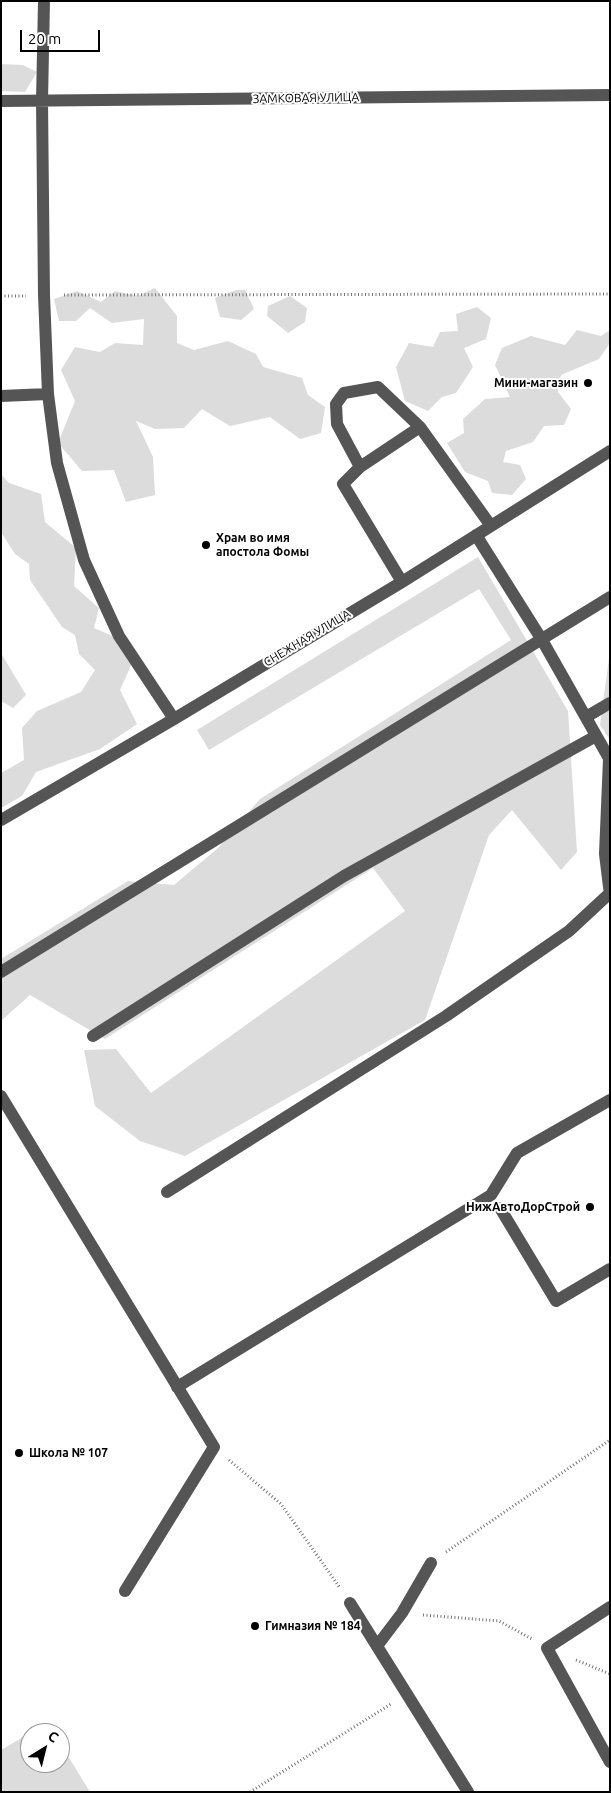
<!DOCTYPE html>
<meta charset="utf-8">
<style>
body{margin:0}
#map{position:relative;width:611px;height:1793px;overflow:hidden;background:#fff;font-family:Ubuntu,sans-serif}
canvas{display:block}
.frame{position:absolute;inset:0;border:2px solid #000;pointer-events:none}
.north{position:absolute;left:20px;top:1723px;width:50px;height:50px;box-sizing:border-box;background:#fff;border:1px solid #999;border-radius:50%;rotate:36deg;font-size:14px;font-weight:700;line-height:20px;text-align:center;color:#000}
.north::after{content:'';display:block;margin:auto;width:18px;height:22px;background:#000;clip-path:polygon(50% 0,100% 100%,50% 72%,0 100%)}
.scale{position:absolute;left:20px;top:30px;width:80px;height:22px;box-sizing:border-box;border:2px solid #000;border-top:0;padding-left:6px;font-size:15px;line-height:18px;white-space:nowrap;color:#000;-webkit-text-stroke:4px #fff;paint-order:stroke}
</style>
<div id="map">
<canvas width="611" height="1793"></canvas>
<div class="frame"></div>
<div class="north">С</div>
<div class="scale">20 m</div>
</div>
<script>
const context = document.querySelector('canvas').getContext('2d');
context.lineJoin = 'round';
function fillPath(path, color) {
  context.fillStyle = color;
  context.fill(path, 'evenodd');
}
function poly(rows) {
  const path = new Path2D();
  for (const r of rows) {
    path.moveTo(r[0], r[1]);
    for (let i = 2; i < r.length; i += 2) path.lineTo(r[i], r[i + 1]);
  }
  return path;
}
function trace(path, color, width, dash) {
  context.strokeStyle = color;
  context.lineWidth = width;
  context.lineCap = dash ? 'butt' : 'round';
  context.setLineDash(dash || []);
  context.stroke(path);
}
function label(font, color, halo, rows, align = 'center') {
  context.font = font + ' Ubuntu,sans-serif';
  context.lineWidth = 4;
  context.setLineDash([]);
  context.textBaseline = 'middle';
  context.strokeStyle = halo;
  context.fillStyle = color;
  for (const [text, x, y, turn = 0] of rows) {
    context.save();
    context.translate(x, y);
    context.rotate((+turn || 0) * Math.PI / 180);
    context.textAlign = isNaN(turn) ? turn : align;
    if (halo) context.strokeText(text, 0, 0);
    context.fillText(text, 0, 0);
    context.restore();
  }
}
const green = poly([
 [1,64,23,65,37,72,25,92,1,91],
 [155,288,177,316,177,343,194,350,228,341,256,354,263,367,302,378,308,395,325,407,321,433,300,439,270,417,230,426,202,409,184,428,155,429,136,421,153,457,155,495,126,502,114,470,82,471,58,443,75,401,61,370,75,347,100,352,115,343,143,345,144,319,112,323,90,308,76,321,59,321,54,299,77,291,101,302,115,291,138,296],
 [236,290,245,290,254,309,241,320,220,317,215,298],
 [290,296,307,308,305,322,288,333,267,316,268,306],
 [477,307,491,318,486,339,464,348,473,367,456,393,442,397,428,411,405,401,396,367,409,343,433,347,440,332,458,331,456,314],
 [577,330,601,336,610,330,610,343,599,359,561,375,558,392,571,409,564,425,544,426,533,442,506,451,503,462,520,465,526,479,512,495,492,493,488,481,465,472,447,443,464,433,463,419,485,399,510,397,495,365,502,348,531,336,565,345],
 [1,474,9,483,41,494,45,522,76,548,74,586,99,608,94,628,115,637,132,663,120,690,137,724,100,749,36,772,22,796,1,808,1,773,24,760,22,728,37,711,81,692,95,670,79,654,75,635,62,627,30,580,29,564,15,554,1,532],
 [478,557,568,711,577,852,561,870,512,810,489,835,425,1020,185,1156,140,1141,95,1106,84,1050,116,1049,151,1093,405,911,373,868,105,1039,30,995,1,1021,1,959,128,881,174,885,218,848,260,799,511,640,479,589,209,750,197,730],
 [610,651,610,740,600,725],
 [1,653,26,695,13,708,1,701],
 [30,1733,30,1763,60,1763,60,1743,90,1792,1,1792,1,1750]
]);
const path = poly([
 [64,295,610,294],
 [1,296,26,296],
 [229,1460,281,1504,340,1588],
 [446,1552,610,1440],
 [423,1615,499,1621,532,1639],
 [576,1660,610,1674],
 [250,1792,391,1704]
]);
const minor = poly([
 [44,1,42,101,44,295,48,394,57,463,84,560,119,636,174,719],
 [1,101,610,95],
 [1,396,48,394],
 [360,467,337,424,336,404,344,393,378,387,420,427,491,526],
 [476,535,542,640,610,760],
 [402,582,343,484,360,467,420,427],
 [586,717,610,703],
 [609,759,605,854,610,895],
 [1,820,174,719,402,582,610,451],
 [1,972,610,597],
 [93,1036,344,876,596,736],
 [1,1096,214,1447,125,1591],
 [167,1192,446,1016,569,931,609,894],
 [500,1208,556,1301,610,1269],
 [177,1387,491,1195,517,1153,610,1100],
 [350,1603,468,1792],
 [610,1607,547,1648,610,1762],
 [377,1646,402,1613,431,1563]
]);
const markers = [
 [588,383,5,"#000"],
 [206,545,5,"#000"],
 [590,1207,5,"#000"],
 [19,1453,5,"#000"],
 [255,1626,5,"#000"]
];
const streetNames = [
 ["ЗАМКОВАЯ УЛИЦА",306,98,-1],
 ["СНЕЖНАЯ УЛИЦА",307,638,-31]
];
const poiNames = [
 ["Мини-магазин",578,383,"right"],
 ["Храм во имя",216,538],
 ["апостола Фомы",216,552],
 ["НижАвтоДорСтрой",580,1207,"right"],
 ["Школа № 107",29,1453],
 ["Гимназия № 184",265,1626]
];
fillPath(green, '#dcdcdc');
trace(path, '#777', 3, [1, 2.5]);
trace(minor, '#555', 12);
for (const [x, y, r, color] of markers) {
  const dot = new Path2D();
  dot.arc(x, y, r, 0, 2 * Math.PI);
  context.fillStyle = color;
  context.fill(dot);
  trace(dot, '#fff', 2);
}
label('12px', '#000', '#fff', streetNames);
label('bold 12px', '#000', '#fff', poiNames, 'left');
</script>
